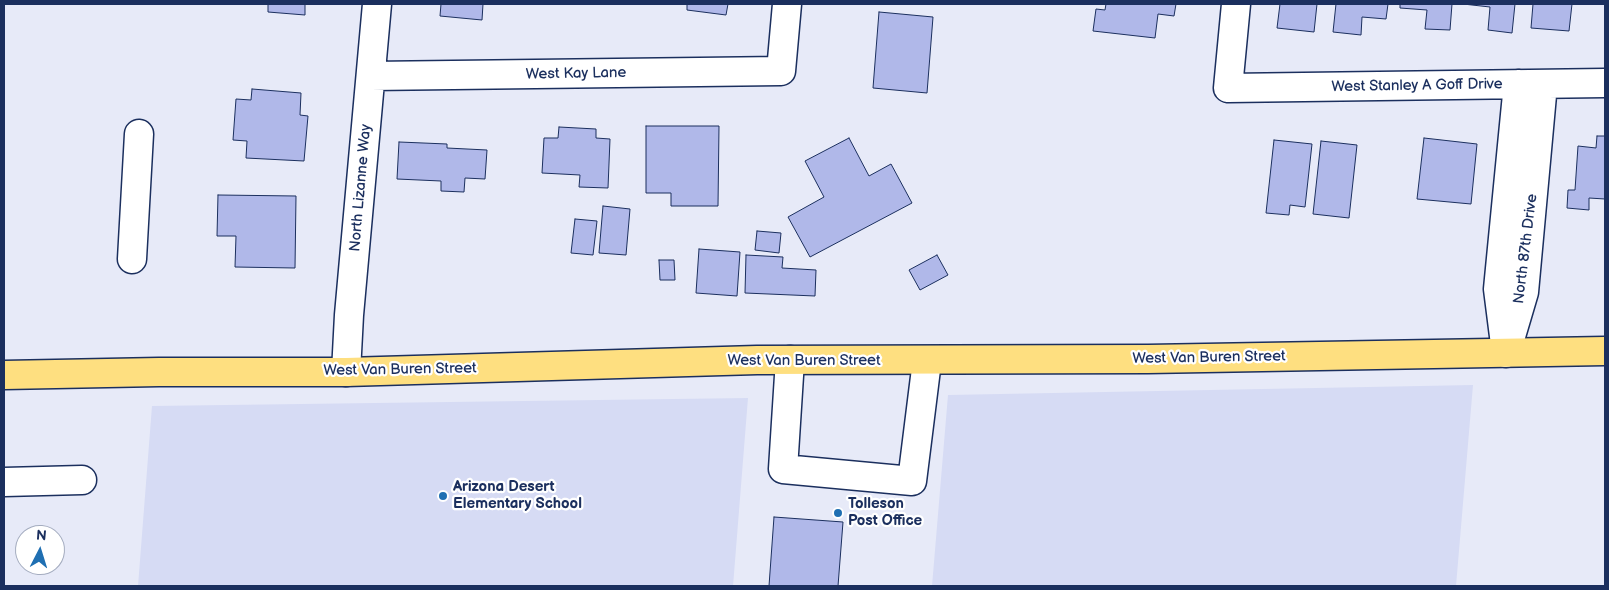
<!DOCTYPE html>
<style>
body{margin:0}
#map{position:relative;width:1609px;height:590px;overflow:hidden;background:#e7eaf8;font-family:"Balsamiq Sans",sans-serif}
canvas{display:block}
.frame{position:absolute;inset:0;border:5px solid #1b2f5e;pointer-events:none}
.north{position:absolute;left:15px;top:525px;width:50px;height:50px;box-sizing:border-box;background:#fff;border:1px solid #a4acbf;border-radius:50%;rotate:5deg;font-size:14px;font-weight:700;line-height:20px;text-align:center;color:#1b2f5e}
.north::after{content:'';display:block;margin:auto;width:18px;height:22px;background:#1f6fb2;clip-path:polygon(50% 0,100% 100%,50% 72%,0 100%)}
</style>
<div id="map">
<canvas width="1609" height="590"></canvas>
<div class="frame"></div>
<div class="north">N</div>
</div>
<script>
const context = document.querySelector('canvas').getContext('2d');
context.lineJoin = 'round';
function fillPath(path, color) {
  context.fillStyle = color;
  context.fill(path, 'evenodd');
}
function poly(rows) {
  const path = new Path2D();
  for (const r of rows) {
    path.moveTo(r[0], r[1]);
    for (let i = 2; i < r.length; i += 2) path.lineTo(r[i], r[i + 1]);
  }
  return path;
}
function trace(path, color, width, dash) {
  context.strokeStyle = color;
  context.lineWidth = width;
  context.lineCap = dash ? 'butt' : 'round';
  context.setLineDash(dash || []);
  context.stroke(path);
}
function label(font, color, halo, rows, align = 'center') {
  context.font = font + ' "Balsamiq Sans",sans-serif';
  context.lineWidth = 4.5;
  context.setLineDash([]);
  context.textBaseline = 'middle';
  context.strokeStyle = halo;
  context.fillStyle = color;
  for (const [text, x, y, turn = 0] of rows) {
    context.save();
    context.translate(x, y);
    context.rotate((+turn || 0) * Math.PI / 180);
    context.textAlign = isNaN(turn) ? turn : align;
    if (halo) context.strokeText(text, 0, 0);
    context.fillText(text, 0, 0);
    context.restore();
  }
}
const built = poly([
 [1473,385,1456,586,932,586,948,395],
 [748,398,733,586,138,586,152,406]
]);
const building = poly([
 [268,4,305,4,305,15,268,12,268,4],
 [441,4,483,4,482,20,440,16,441,4],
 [687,4,728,4,726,15,687,10,687,4],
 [1106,4,1176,4,1174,16,1158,14,1155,38,1093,31,1096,9,1105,10,1106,4],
 [1280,4,1317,4,1314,32,1277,28,1280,4],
 [1336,4,1388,4,1386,19,1362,17,1361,35,1333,32,1336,4],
 [1400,4,1452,4,1450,30,1425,29,1427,10,1400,8,1400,4],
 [1463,4,1515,4,1512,33,1488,30,1490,7,1463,4],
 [1533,4,1572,4,1569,31,1531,28,1533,4],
 [879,12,933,17,927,93,873,88,879,12],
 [252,89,301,93,300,115,308,116,304,161,246,158,247,141,233,140,236,99,251,100,252,89],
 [646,126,719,126,718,206,671,206,671,193,646,193,646,126],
 [559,127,596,129,596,138,610,139,608,188,579,187,580,175,542,173,544,138,558,138,559,127],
 [1597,136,1605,136,1605,199,1589,198,1589,210,1567,208,1568,190,1575,190,1578,146,1596,148,1597,136],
 [849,138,869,176,891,164,912,203,810,257,788,217,824,197,805,161,849,138],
 [1424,138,1477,144,1471,204,1417,199,1424,138],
 [1274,140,1312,144,1305,207,1290,205,1289,215,1266,213,1274,140],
 [1321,141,1357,145,1349,218,1313,214,1321,141],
 [399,142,447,144,447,148,487,150,485,179,465,178,464,192,441,191,441,181,397,179,399,142],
 [218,195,296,196,295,268,235,267,236,236,217,236,218,195],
 [603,206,630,209,626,255,599,253,603,206],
 [575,219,597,221,593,255,571,253,575,219],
 [757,231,781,233,779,253,755,250,757,231],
 [699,249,740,252,737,296,696,293,699,249],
 [746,255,783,257,782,268,816,270,815,296,745,293,746,255],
 [937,255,948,275,920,290,909,270,937,255],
 [659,260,674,260,675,280,660,280,659,260],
 [774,517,843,522,838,586,769,586,774,517]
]);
const minor = poly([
 [1236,4,1228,88,1605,83],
 [371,76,781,71,787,4],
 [132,259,139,134],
 [1505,344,1498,289,1518,84],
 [1506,353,1524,292,1543,84],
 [790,360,783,469,912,481,927,361],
 [346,372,349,315,377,4],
 [4,482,82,480]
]);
const major = poly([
 [4,375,159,372,346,372,757,360,1148,359,1605,351]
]);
const markers = [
 [443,496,5,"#1f6fb2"],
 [838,513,5,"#1f6fb2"]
];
const streetNames = [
 ["West Kay Lane",576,74,-1],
 ["West Stanley A Goff Drive",1417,86,-1],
 ["North Lizanne Way",361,188,-85],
 ["North 87th Drive",1526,249,-83],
 ["West Van Buren Street",1209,358,-1],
 ["West Van Buren Street",804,361],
 ["West Van Buren Street",400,370,-1]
];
const poiNames = [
 ["Arizona Desert",453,487],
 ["Elementary School",453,504],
 ["Tolleson",848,504],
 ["Post Office",848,521]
];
fillPath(built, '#d6dbf4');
fillPath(building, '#b0b8e9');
trace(building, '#1b2f5e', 1);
trace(minor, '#1b2f5e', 31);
trace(major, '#1b2f5e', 31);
trace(minor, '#fff', 28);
trace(major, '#fedf80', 28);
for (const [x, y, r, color] of markers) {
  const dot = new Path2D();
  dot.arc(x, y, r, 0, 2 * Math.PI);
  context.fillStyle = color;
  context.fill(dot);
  trace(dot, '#fff', 2);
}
label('15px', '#1b2f5e', '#fff', streetNames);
label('bold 15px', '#1b2f5e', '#fff', poiNames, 'left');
</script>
